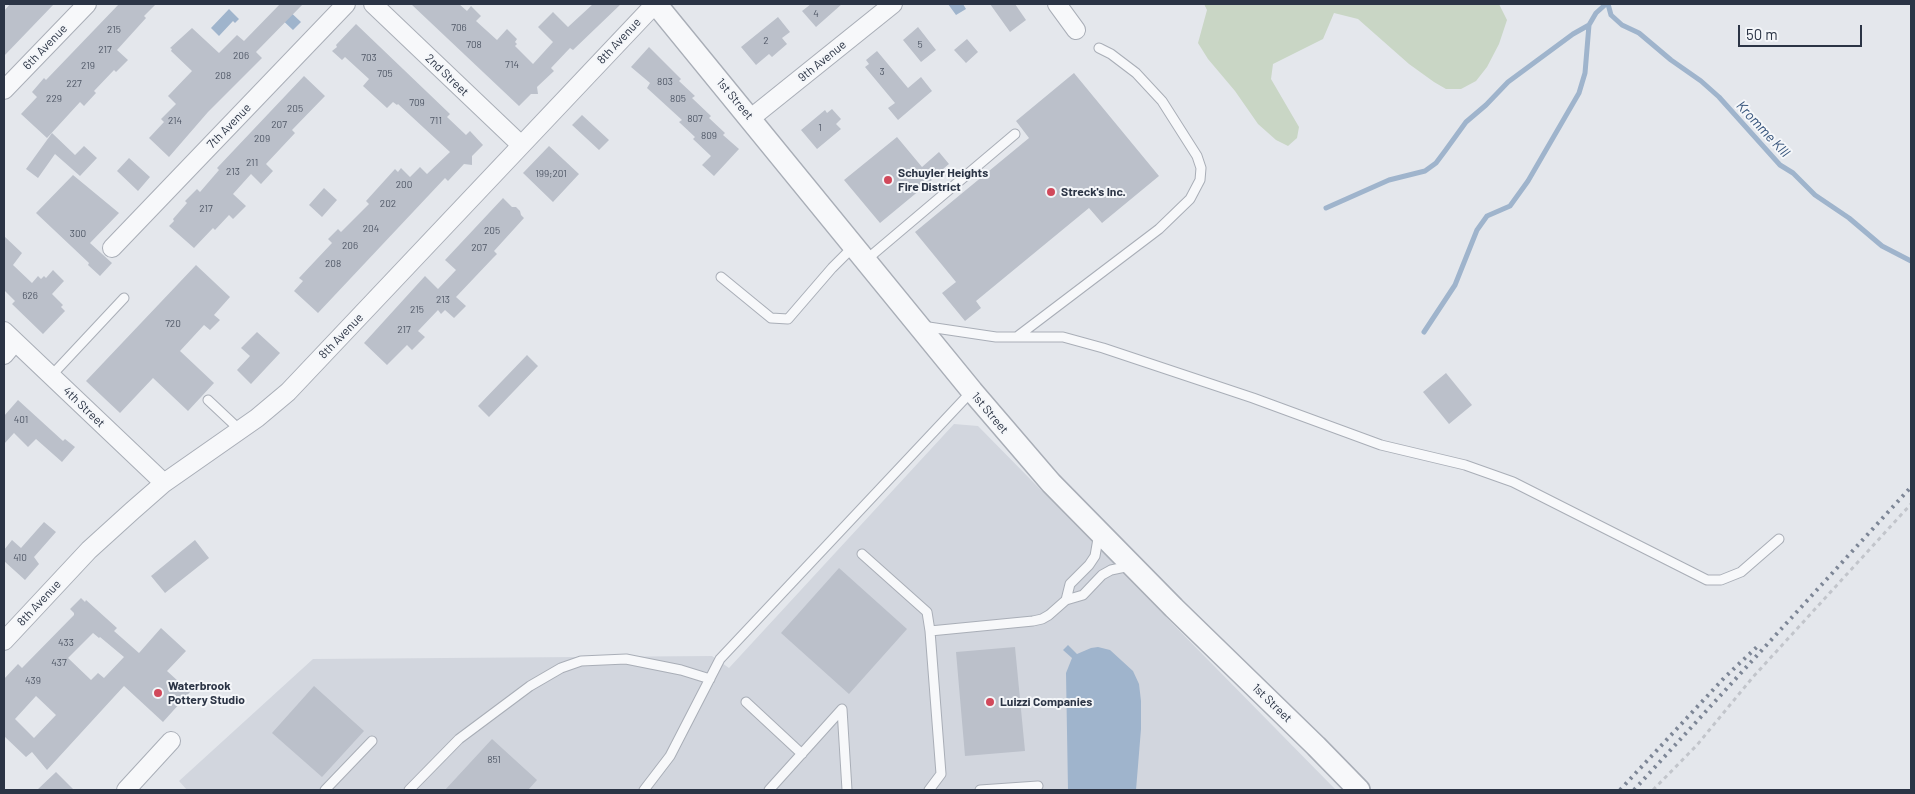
<!DOCTYPE html>
<style>
body{margin:0}
#map{position:relative;width:1915px;height:794px;overflow:hidden;background:#e4e7ec;font-family:Barlow,sans-serif}
canvas{display:block}
.frame{position:absolute;inset:0;border:5px solid #2b3445;pointer-events:none}
.scale{position:absolute;left:1738px;top:25px;width:124px;height:22px;box-sizing:border-box;border:2px solid #2b3445;border-top:0;padding-left:6px;font-size:15px;line-height:18px;white-space:nowrap;color:#2b3445;-webkit-text-stroke:4px #f4f6f9;paint-order:stroke}
</style>
<div id="map">
<canvas width="1915" height="794"></canvas>
<div class="frame"></div>
<div class="scale">50 m</div>
</div>
<script>
const context = document.querySelector('canvas').getContext('2d');
context.lineJoin = 'round';
function fillPath(path, color) {
  context.fillStyle = color;
  context.fill(path, 'evenodd');
}
function poly(rows) {
  const path = new Path2D();
  for (const r of rows) {
    path.moveTo(r[0], r[1]);
    for (let i = 2; i < r.length; i += 2) path.lineTo(r[i], r[i + 1]);
  }
  return path;
}
function trace(path, color, width, dash) {
  context.strokeStyle = color;
  context.lineWidth = width;
  context.lineCap = dash ? 'butt' : 'round';
  context.setLineDash(dash || []);
  context.stroke(path);
}
function label(font, color, halo, rows, align = 'center') {
  context.font = font + ' Barlow,sans-serif';
  context.lineWidth = 4;
  context.setLineDash([]);
  context.textBaseline = 'middle';
  context.strokeStyle = halo;
  context.fillStyle = color;
  for (const [text, x, y, turn = 0] of rows) {
    context.save();
    context.translate(x, y);
    context.rotate((+turn || 0) * Math.PI / 180);
    context.textAlign = isNaN(turn) ? turn : align;
    if (halo) context.strokeText(text, 0, 0);
    context.fillText(text, 0, 0);
    context.restore();
  }
}
const built = poly([
 [954,424,978,426,1336,790,187,790,179,781,313,659,712,656,729,668]
]);
const green = poly([
 [1204,4,1499,4,1507,20,1499,44,1487,67,1476,81,1461,89,1446,89,1434,82,1409,64,1358,19,1334,13,1323,39,1273,64,1271,79,1299,127,1297,138,1288,146,1276,140,1258,124,1235,91,1208,59,1198,43,1207,10]
]);
const water = poly([
 [948,4,963,4,966,9,956,15],
 [285,7,301,22,293,30,277,15],
 [229,9,239,19,235,23,233,21,219,36,211,28],
 [1068,645,1077,654,1091,648,1098,647,1110,650,1133,671,1139,684,1141,701,1141,729,1136,790,1068,790,1066,673,1072,658,1063,650]
]);
const stream = poly([
 [1608,4,1611,15,1622,25,1639,33,1671,60,1701,81,1719,97,1780,165,1793,173,1815,195,1849,218,1882,246,1911,261],
 [1326,208,1389,180,1425,171,1436,163,1445,151,1466,122,1486,105,1508,82,1573,34,1589,25,1596,13,1606,4],
 [1424,332,1455,285,1477,230,1487,216,1510,206,1528,181,1579,93,1585,73,1589,25]
]);
const building = poly([
 [10,4,54,4,4,56,4,11],
 [119,4,156,4,144,16,146,18,117,50,128,60,116,72,114,70,94,91,96,93,84,106,80,102,47,138,21,114,37,97,32,92,44,78,46,80],
 [280,4,303,4,256,52,262,58,208,112,169,157,149,138,164,122,161,119,176,104,168,96,192,71,171,51,172,49,170,48,192,28,219,53,237,35,244,41],
 [411,4,459,4,467,11,471,6,481,16,476,21,497,40,507,29,517,39,515,42,517,44,515,46,533,64,553,42,538,27,553,12,568,27,593,4,621,4,573,50,570,48,551,68,554,71,537,87,538,94,531,94,519,106],
 [811,4,842,4,816,27,802,11],
 [990,4,1015,4,1026,20,1010,32],
 [778,17,790,32,782,38,787,44,772,57,769,54,756,65,741,47],
 [356,24,450,114,447,117,466,135,470,131,483,145,472,156,472,165,464,164,448,181,445,178,318,313,294,291,303,281,299,278,332,243,328,239,338,229,341,232,369,204,366,201,395,169,398,172,401,168,410,177,420,167,427,174,450,152,398,104,397,105,393,102,387,108,363,86,369,79,345,57,342,60,332,51,337,47,336,45],
 [918,27,936,50,921,62,903,40],
 [967,39,978,52,966,63,954,50],
 [649,47,681,79,679,81,695,96,692,98,711,116,709,118,725,133,723,135,739,149,714,176,702,165,711,156,693,139,695,137,679,122,682,120,647,88,650,83,631,67],
 [877,51,908,88,921,77,932,91,898,120,888,108,895,103,865,67,869,64,866,60],
 [1074,73,1159,176,1102,223,1089,208,976,301,981,308,965,321,942,293,956,282,915,232,1029,138,1016,121],
 [304,76,325,96,292,130,295,133,266,164,273,171,261,184,251,174,233,194,246,206,233,219,229,215,215,230,213,228,194,248,169,226,174,221,173,219,187,203,185,201,197,189,200,192,219,170,217,168],
 [832,109,841,119,836,124,841,129,817,149,801,130,825,110,827,113],
 [582,115,609,140,599,150,572,125],
 [52,133,75,155,84,146,97,158,80,176,55,154,38,178,26,169],
 [897,137,922,167,939,152,949,164,931,179,932,180,880,223,844,180],
 [549,146,579,174,553,202,523,173],
 [129,158,150,177,138,191,117,171],
 [73,175,119,213,90,243,112,263,100,276,88,265,89,263,36,213],
 [324,188,337,200,322,217,309,205],
 [503,198,512,207,516,207,520,211,521,215,524,218,494,251,497,254,493,258,456,297,466,306,454,318,445,310,441,314,438,310,418,331,425,337,412,350,407,345,387,365,364,343,425,276,438,289,456,270,445,260],
 [4,236,22,253,13,265,32,283,38,276,41,279,44,276,46,278,53,270,64,281,52,294,63,305,61,307,65,311,43,334,12,304,15,301,4,290],
 [196,265,230,297,214,315,220,320,210,330,204,325,180,351,214,383,188,411,153,378,120,413,86,381],
 [257,332,280,353,251,384,237,370,250,356,241,348],
 [527,355,538,366,489,417,478,406],
 [1446,373,1472,405,1449,424,1423,392],
 [18,400,63,441,65,439,75,447,62,462,36,439,28,447,14,433,4,444,4,416],
 [44,522,56,532,34,557,39,564,25,580,4,561,4,550,12,540,21,548],
 [195,540,209,558,165,593,151,576],
 [839,568,907,629,849,694,781,633],
 [81,598,85,602,86,600,117,628,114,631,139,653,161,628,186,651,167,671,190,692,163,722,124,686,47,770,32,752,26,757,4,736,4,679,18,664,22,668,74,615,74,613,70,609],
 [93,633,99,638,100,637,124,657,104,678,98,673,91,680,68,658],
 [36,696,56,715,34,738,15,719],
 [1015,647,1025,751,965,756,956,652],
 [314,686,364,731,322,777,272,733],
 [492,739,537,780,528,790,445,790],
 [56,772,74,790,37,790]
]);
const path = poly([
 [1653,790,1697,745,1753,677,1911,504]
]);
const service = poly([
 [866,260,1015,134],
 [721,277,771,318,788,319,832,268,854,246],
 [922,326,996,337,1063,337,1103,348,1253,398,1381,445,1465,465,1513,482,1707,580,1721,580,1741,572,1779,539],
 [1018,336,1159,229,1190,199,1200,180,1201,168,1197,156,1162,101,1136,73,1111,54,1099,48],
 [51,376,124,298],
 [208,400,241,431],
 [862,554,927,612,930,631,1033,621,1042,619,1049,615,1066,600,1083,595,1102,575,1111,570,1130,566],
 [1066,600,1070,584,1089,565,1095,556,1099,533],
 [746,702,802,754],
 [842,709,847,790],
 [325,790,372,741],
 [409,790,459,739,530,686,561,668,581,661,626,659,681,670,710,679],
 [644,790,670,756,720,659,972,391],
 [769,790,842,709],
 [929,790,941,774,930,631],
 [980,790,1038,786]
]);
const minor = poly([
 [373,4,521,145],
 [1057,4,1076,30],
 [4,90,87,4],
 [751,118,893,4],
 [112,248,346,4],
 [4,331,164,483],
 [4,355,15,342],
 [4,641,89,550,132,511,164,483,257,418,288,392,655,4],
 [126,790,171,741]
]);
const tertiary = poly([
 [656,4,972,391,1051,483,1174,608,1316,746,1359,790]
]);
const rail = poly([
 [1620,790,1724,678,1759,645],
 [1634,790,1911,487]
]);
const markers = [
 [888,180,5,"#d1495b"],
 [1051,192,5,"#d1495b"],
 [158,693,5,"#d1495b"],
 [990,702,5,"#d1495b"]
];
const numberNames = [
 ["4",816,14],
 ["706",459,28],
 ["215",114,30],
 ["2",766,41],
 ["708",474,45],
 ["5",920,45],
 ["217",105,50],
 ["206",241,56],
 ["703",369,58],
 ["714",512,65],
 ["219",88,66],
 ["3",882,72],
 ["705",385,74],
 ["208",223,76],
 ["803",665,82],
 ["227",74,84],
 ["229",54,99],
 ["805",678,99],
 ["709",417,103],
 ["205",295,109],
 ["807",695,119],
 ["214",175,121],
 ["711",436,121],
 ["207",279,125],
 ["1",820,128],
 ["809",709,136],
 ["209",262,139],
 ["211",252,163],
 ["213",233,172],
 ["199;201",551,174],
 ["200",404,185],
 ["202",388,204],
 ["217",206,209],
 ["204",371,229],
 ["205",492,231],
 ["300",78,234],
 ["206",350,246],
 ["207",479,248],
 ["208",333,264],
 ["626",30,296],
 ["213",443,300],
 ["215",417,310],
 ["720",173,324],
 ["217",404,330],
 ["401",21,420],
 ["410",20,558],
 ["433",66,643],
 ["437",59,663],
 ["439",33,681],
 ["851",494,760]
];
const streetNames = [
 ["8th Avenue",619,41,-47],
 ["6th Avenue",45,47,-46],
 ["9th Avenue",822,61,-39],
 ["2nd Street",447,75,44],
 ["1st Street",735,99,50],
 ["7th Avenue",229,126,-46],
 ["8th Avenue",341,336,-46],
 ["4th Street",84,407,44],
 ["1st Street",990,413,50],
 ["8th Avenue",39,603,-47],
 ["1st Street",1272,703,44]
];
const poiNames = [
 ["Schuyler Heights",898,173],
 ["Fire District",898,187],
 ["Streck's Inc.",1061,192],
 ["Waterbrook",168,686],
 ["Pottery Studio",168,700],
 ["Luizzi Companies",1000,702]
];
const waterNames = [
 ["Kromme KIll",1763,129,47]
];
fillPath(built, '#d2d6de');
fillPath(green, '#c9d6c5');
fillPath(water, '#9fb4cc');
trace(stream, '#9fb4cc', 5);
fillPath(building, '#bbc0ca');
trace(service, '#a9aeb7', 11);
trace(minor, '#a9aeb7', 20);
trace(tertiary, '#a9aeb7', 24);
trace(path, '#c2c5cb', 3, [4, 4]);
trace(service, '#f7f8fa', 9);
trace(minor, '#f7f8fa', 18);
trace(tertiary, '#f7f8fa', 21);
trace(rail, '#7d8696', 4, [2.5, 5]);
for (const [x, y, r, color] of markers) {
  const dot = new Path2D();
  dot.arc(x, y, r, 0, 2 * Math.PI);
  context.fillStyle = color;
  context.fill(dot);
  trace(dot, '#f4f6f9', 2);
}
label('10px', '#4f5766', null, numberNames);
label('12px', '#2b3445', '#f4f6f9', streetNames);
label('bold 12px', '#2b3445', '#f4f6f9', poiNames, 'left');
label('italic 14px', '#34527a', '#f4f6f9', waterNames);
</script>
